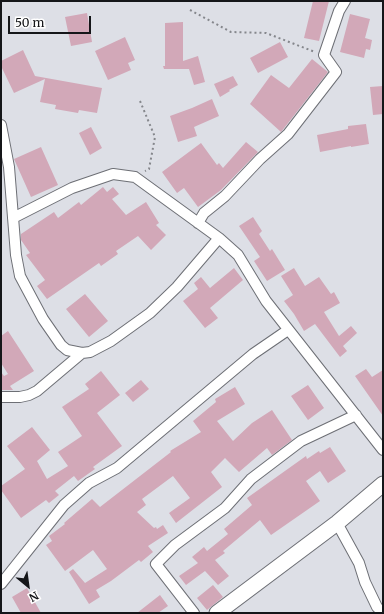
<!DOCTYPE html>
<style>
body{margin:0}
#map{position:relative;width:384px;height:614px;overflow:hidden;background:#dddfe6;font-family:Merriweather,serif}
canvas{display:block}
.frame{position:absolute;inset:0;border:2px solid #151619;pointer-events:none}
.north{position:absolute;left:8px;top:566px;width:40px;height:40px;-webkit-text-stroke:3px #fff;paint-order:stroke;rotate:151deg;font-size:11px;font-weight:700;line-height:16px;text-align:center;color:#151619}
.north::after{content:'';display:block;margin:auto;width:14px;height:18px;background:#151619;clip-path:polygon(50% 0,100% 100%,50% 72%,0 100%)}
.scale{position:absolute;left:8px;top:16px;width:83px;height:18px;box-sizing:border-box;border:2px solid #151619;border-top:0;padding-left:5px;font-size:12px;line-height:14px;white-space:nowrap;color:#151619;-webkit-text-stroke:3px #fff;paint-order:stroke}
</style>
<div id="map">
<canvas width="384" height="614"></canvas>
<div class="frame"></div>
<div class="north">N</div>
<div class="scale">50 m</div>
</div>
<script>
const context = document.querySelector('canvas').getContext('2d');
context.lineJoin = 'round';
function fillPath(path, color) {
  context.fillStyle = color;
  context.fill(path, 'evenodd');
}
function poly(rows) {
  const path = new Path2D();
  for (const r of rows) {
    path.moveTo(r[0], r[1]);
    for (let i = 2; i < r.length; i += 2) path.lineTo(r[i], r[i + 1]);
  }
  return path;
}
function trace(path, color, width, dash) {
  context.strokeStyle = color;
  context.lineWidth = width;
  context.lineCap = dash ? 'butt' : 'round';
  context.setLineDash(dash || []);
  context.stroke(path);
}
const building = poly([
 [313,1,329,1,319,41,304,38],
 [87,13,92,42,71,46,65,17],
 [350,14,370,19,365,38,372,40,370,50,366,49,364,58,340,52],
 [183,22,183,61,198,56,205,82,194,85,189,69,164,69,163,66,165,66,165,23],
 [125,37,135,60,128,63,131,70,108,80,95,51],
 [280,42,288,57,258,73,250,58],
 [23,50,35,76,102,88,97,113,79,110,78,113,55,109,56,105,40,102,45,79,14,93,1,66,1,61],
 [312,59,328,72,281,132,250,104,271,75,289,88],
 [233,76,238,85,229,90,230,91,220,97,214,84],
 [383,86,383,114,373,115,370,87],
 [212,99,219,116,194,127,197,136,178,142,170,116,192,108],
 [366,124,369,144,351,147,351,146,320,152,317,135,348,129,348,126],
 [91,127,102,148,90,155,79,133],
 [246,142,258,152,221,190,198,207,184,188,177,193,162,172,201,143,217,165,219,163,223,168],
 [41,147,58,185,31,197,14,159],
 [103,187,107,192,113,187,119,194,112,199,126,215,146,202,159,223,156,225,166,235,151,250,138,236,116,251,118,254,101,266,99,263,47,299,37,286,45,280,26,255,30,253,21,240,21,234,54,212,58,218,79,202,81,205],
 [253,217,262,231,259,234,270,251,272,249,285,270,267,281,254,261,260,257,239,226],
 [234,268,243,280,210,308,218,318,205,328,183,301,198,289,194,283,201,277,210,288],
 [294,268,305,286,319,277,331,294,334,292,340,303,324,312,339,336,351,326,357,333,343,346,347,351,340,357,315,324,304,331,294,314,284,301,293,295,281,276],
 [85,294,108,321,89,337,66,309],
 [8,331,34,371,10,386,13,390,1,390,1,372,4,376,8,374,1,363,1,336],
 [366,369,372,377,383,370,383,416,355,376],
 [101,371,120,395,97,413,122,446,93,467,95,469,78,481,74,476,55,491,59,495,49,503,46,500,21,518,1,490,1,486,25,469,7,446,32,427,50,450,37,461,47,479,68,466,58,452,82,436,62,407,89,389,85,384],
 [141,380,149,389,133,402,125,393],
 [308,385,324,408,308,420,291,396],
 [235,387,245,404,217,421,233,441,252,423,272,410,292,440,272,455,267,448,239,472,225,458,211,472,222,487,176,523,169,513,190,498,173,476,142,499,146,505,137,512,154,528,156,527,157,529,163,525,168,533,148,546,153,552,141,562,139,560,111,581,96,590,100,597,89,604,69,572,73,569,85,583,107,569,93,550,65,571,46,545,52,541,49,536,65,524,64,523,92,499,100,507,171,452,170,451,201,432,193,421,216,402,215,399],
 [330,447,346,471,328,483,320,471,306,481,320,501,271,535,260,520,223,551,225,553,215,560,229,576,218,585,205,571,186,585,179,576,198,563,192,557,204,547,207,551,228,534,224,529,252,505,247,498,306,456,307,459,319,451,320,453],
 [213,585,223,597,207,610,197,598],
 [27,588,41,613,21,613,12,597],
 [160,595,168,606,158,613,137,613]
]);
const path = poly([
 [190,10,231,32,266,33,315,52],
 [140,101,155,137,149,169,145,171]
]);
const street = poly([
 [1,125,9,167,16,255,20,276,43,319,61,345,67,350,82,353,90,352,111,341,150,313,177,287,219,238],
 [13,218,72,188,113,174,135,177,219,238,238,255,266,301,383,450],
 [198,223,204,213,225,196,260,159,288,134,336,72,324,55,339,11,345,1],
 [1,397,20,397,29,395,37,391,82,353],
 [337,523,359,563,365,582,377,607,383,613],
 [1,584,64,505,89,483,117,468,253,354,288,330],
 [194,613,156,564,175,545,225,508,251,479,301,441,356,415]
]);
const secondary = poly([
 [217,613,337,523,383,484]
]);
fillPath(building, '#d2a8b8');
trace(street, '#6d6f75', 12);
trace(secondary, '#6d6f75', 17);
trace(path, '#85878c', 2, [2, 3]);
trace(street, '#fff', 10);
trace(secondary, '#fff', 15);
</script>
